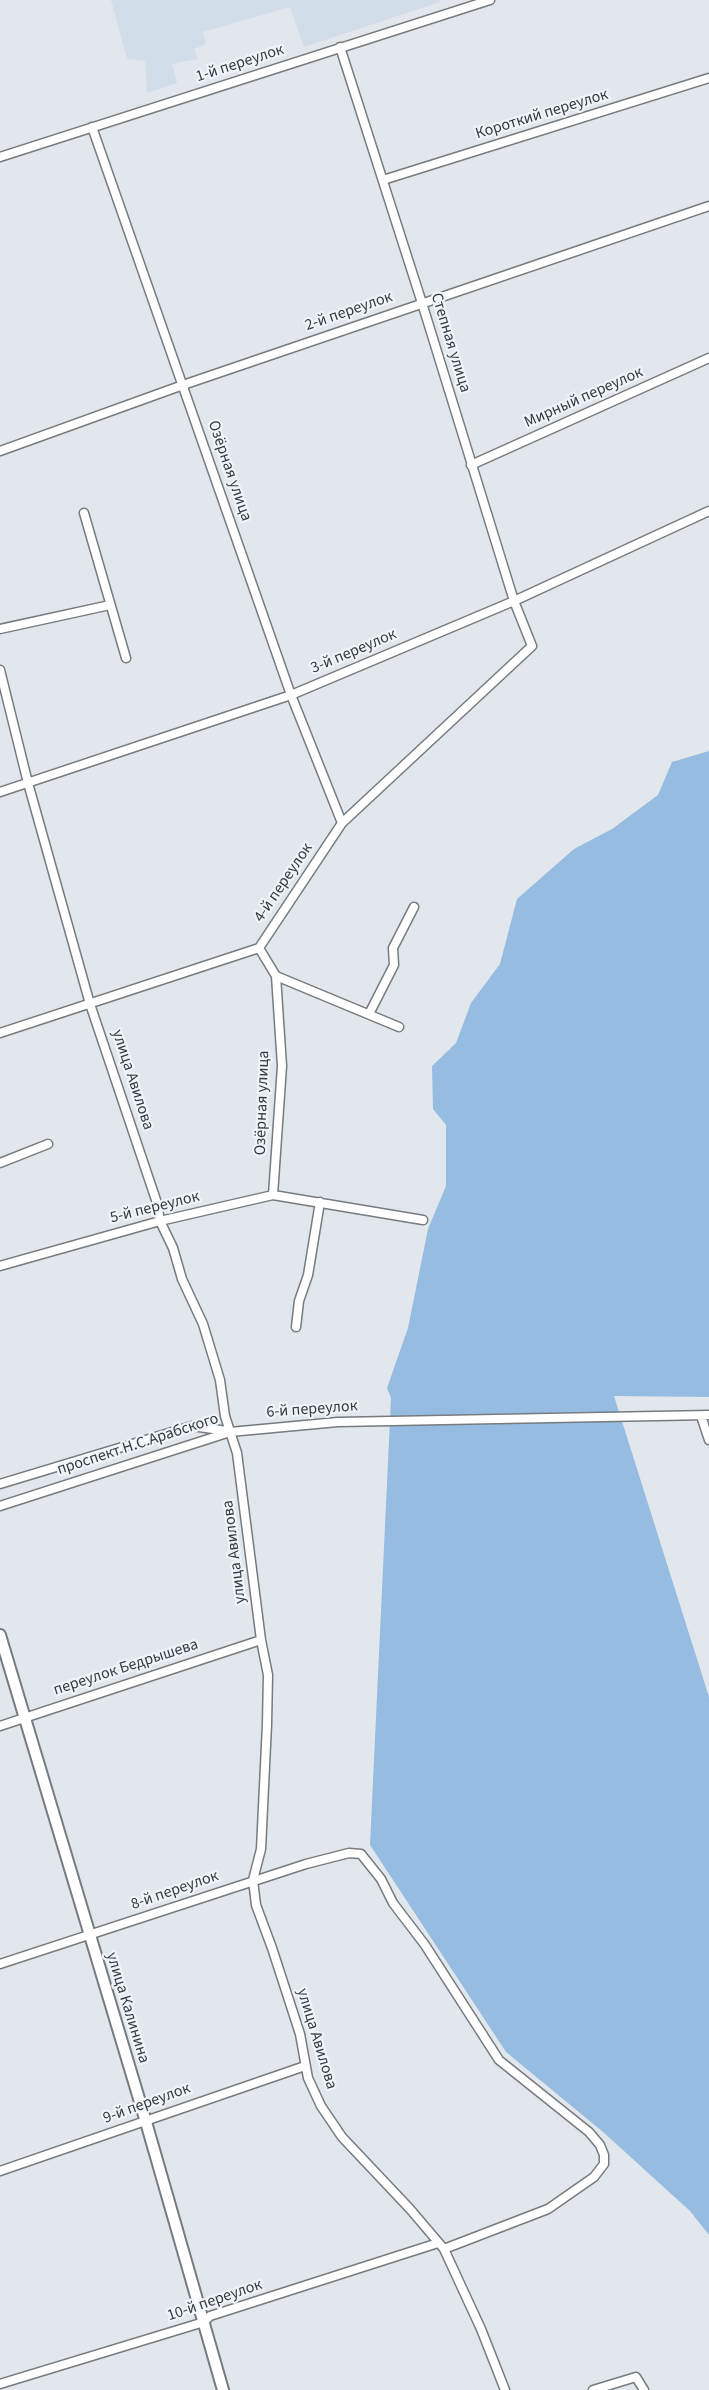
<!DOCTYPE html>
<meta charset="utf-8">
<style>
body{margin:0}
canvas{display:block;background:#e1e7ec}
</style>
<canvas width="709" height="2390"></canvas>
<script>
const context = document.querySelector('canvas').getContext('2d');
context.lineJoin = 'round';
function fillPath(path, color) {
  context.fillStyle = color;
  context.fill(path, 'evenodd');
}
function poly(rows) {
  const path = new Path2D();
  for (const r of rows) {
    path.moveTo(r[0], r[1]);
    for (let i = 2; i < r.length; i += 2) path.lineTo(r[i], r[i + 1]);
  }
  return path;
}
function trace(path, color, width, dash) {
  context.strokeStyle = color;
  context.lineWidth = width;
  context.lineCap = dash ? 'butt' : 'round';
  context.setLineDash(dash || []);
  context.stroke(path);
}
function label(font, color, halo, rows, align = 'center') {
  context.font = font + ' "Source Sans 3",sans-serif';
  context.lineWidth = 4.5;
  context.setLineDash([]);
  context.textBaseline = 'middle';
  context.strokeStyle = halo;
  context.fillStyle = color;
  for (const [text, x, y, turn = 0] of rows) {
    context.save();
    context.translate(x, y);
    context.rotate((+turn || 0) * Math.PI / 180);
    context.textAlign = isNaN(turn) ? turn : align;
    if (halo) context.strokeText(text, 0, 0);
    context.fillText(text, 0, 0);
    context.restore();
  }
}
const built = poly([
 [111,0,439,0,440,2,304,47,290,7,203,32,206,44,194,49,198,59,172,64,177,83,147,93,145,61,127,59]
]);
const green = poly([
 [709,751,709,1397,614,1396,709,1697,709,2235,690,2211,603,2132,506,2052,370,1845,391,1398,387,1388,408,1328,428,1229,446,1186,446,1125,433,1109,432,1066,456,1043,471,1003,500,964,517,899,574,849,612,829,658,795,672,762]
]);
const minor = poly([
 [92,127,291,695,342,823],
 [0,157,490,0],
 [383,180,709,78],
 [0,451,183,385,709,206],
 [471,465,709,358],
 [84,513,126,658],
 [0,629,110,605],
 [0,670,28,783,90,1004,157,1203,160,1221,173,1248,182,1279,203,1324,220,1380,225,1416,237,1453,261,1640,268,1675,267,1724,261,1849,253,1880,256,1905,272,1948,300,2034,308,2078,321,2106,342,2137,410,2209,444,2249,481,2329,505,2390],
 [0,792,291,695,514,601,709,511],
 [259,948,276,976,399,1027],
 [369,1014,394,965,393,948,414,907],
 [0,1033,259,948,342,823,532,646,514,601,422,303,340,47],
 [0,1163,48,1144],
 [273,1195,282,1066,276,976],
 [0,1266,160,1221,273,1195,423,1220],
 [296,1327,299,1301,308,1275,320,1202],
 [701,1416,709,1440],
 [0,1484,192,1426,227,1431],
 [0,1506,230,1432,338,1422,709,1415],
 [0,1726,261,1640],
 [0,1964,306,1864,349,1853,361,1854,381,1879,393,1903,425,1945,499,2060,589,2132,600,2145,604,2155,604,2164,594,2177,548,2209,444,2249],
 [0,2171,305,2066],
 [0,2384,204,2322,210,2316,438,2243],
 [593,2390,636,2377,644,2390]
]);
const secondary = poly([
 [0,1635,146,2122,223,2390]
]);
const streetNames = [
 ["1-й переулок",240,64,-18],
 ["Короткий переулок",542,115,-17],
 ["2-й переулок",349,312,-19],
 ["Степная улица",450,343,73],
 ["Мирный переулок",584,398,-24],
 ["Озёрная улица",229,471,71],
 ["3-й переулок",354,652,-23],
 ["4-й переулок",284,883,-56],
 ["улица Авилова",132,1080,72],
 ["Озёрная улица",263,1103,-88],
 ["5-й переулок",155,1208,-14],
 ["6-й переулок",312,1410,-4],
 ["проспект Н.С.Арабского",138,1445,-18],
 ["улица Авилова",235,1552,-97],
 ["переулок Бедрышева",126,1668,-18],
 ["8-й переулок",175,1891,-19],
 ["улица Калинина",127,2008,73],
 ["улица Авилова",316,2039,73],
 ["9-й переулок",147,2104,-20],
 ["10-й переулок",215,2301,-19]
];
fillPath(built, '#d1dde8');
fillPath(green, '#96bce1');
trace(minor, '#767b80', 11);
trace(secondary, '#767b80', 14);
trace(minor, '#fff', 8);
trace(secondary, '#fff', 10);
label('16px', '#383a3d', '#eef4fa', streetNames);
</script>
